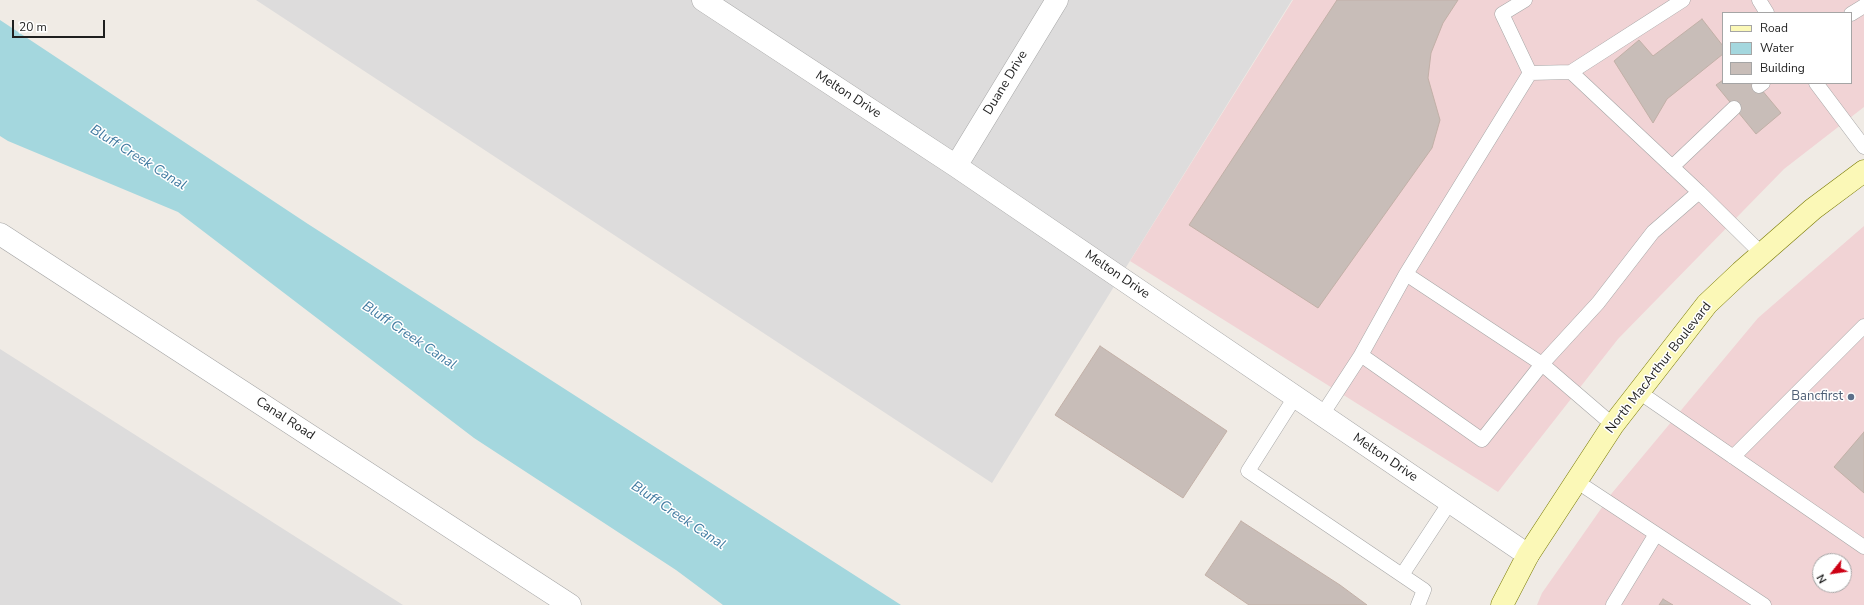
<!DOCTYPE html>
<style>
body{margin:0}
#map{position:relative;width:1864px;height:605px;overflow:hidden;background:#f0ebe5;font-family:"Nunito Sans",sans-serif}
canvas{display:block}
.legend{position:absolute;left:1722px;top:12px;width:130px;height:72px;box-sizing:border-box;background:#fff;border:1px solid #a5a5a5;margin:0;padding:5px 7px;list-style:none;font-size:12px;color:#1f1f1f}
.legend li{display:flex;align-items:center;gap:8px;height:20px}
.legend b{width:20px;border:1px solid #a5a5a5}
.north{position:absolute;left:1812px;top:553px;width:40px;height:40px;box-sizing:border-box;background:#fff;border:1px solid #a5a5a5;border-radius:50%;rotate:240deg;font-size:11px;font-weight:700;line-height:16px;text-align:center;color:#1f1f1f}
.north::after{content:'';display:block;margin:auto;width:14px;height:18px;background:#cd0014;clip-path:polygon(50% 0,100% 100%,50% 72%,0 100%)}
.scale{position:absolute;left:12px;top:20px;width:93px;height:18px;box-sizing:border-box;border:2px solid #1f1f1f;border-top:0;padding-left:5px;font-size:12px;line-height:14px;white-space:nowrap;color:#1f1f1f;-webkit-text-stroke:3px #fff;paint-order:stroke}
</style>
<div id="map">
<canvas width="1864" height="605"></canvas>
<ul class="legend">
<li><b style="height:5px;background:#fbf8b7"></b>Road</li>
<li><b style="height:11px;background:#a4d7de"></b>Water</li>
<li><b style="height:11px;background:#c8bdb8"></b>Building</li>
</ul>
<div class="north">N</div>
<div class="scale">20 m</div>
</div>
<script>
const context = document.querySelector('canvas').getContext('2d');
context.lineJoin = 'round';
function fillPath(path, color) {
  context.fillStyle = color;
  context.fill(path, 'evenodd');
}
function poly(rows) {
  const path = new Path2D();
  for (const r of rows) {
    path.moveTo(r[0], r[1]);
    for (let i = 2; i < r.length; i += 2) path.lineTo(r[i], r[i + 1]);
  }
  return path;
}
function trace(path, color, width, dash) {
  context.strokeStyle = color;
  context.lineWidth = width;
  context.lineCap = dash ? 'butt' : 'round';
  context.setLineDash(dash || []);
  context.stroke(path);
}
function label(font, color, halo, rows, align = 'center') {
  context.font = font + ' "Nunito Sans",sans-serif';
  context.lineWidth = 3;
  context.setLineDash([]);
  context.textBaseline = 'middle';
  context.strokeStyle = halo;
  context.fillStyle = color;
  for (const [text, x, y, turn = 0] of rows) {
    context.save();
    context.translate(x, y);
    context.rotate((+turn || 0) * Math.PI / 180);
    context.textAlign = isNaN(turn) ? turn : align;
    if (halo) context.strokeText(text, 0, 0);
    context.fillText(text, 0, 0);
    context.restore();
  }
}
const residential = poly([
 [256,0,1292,0,992,483],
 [0,349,403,605,0,605]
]);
const commercial = poly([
 [1293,0,1861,0,1864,5,1864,107,1784,169,1618,339,1498,492,1130,261],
 [1723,13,1851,13,1851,83,1723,83],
 [1864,226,1864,605,1537,605,1542,593,1612,493,1758,318],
 [1820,561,1844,561,1844,585,1820,585]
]);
const water = poly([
 [0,20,308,224,901,605,723,605,676,570,474,438,178,212,8,141,0,136]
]);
const building = poly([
 [1337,0,1458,0,1443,23,1431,53,1428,78,1440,120,1432,148,1318,308,1189,225,1337,0],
 [1702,19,1723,46,1723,54,1667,99,1653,123,1614,61,1639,40,1653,56,1702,19],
 [1723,80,1723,83,1756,83,1781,113,1756,134,1716,85,1723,80],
 [1100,346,1227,431,1183,498,1055,415,1100,346],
 [1864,432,1864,493,1834,467,1864,432],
 [1241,521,1340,585,1367,605,1249,605,1205,575,1241,521],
 [1663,599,1673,605,1659,605,1663,599]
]);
const lane = poly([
 [1525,0,1502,14,1530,73],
 [1759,0,1767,13],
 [1851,14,1864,6],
 [1816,83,1864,147],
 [1759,86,1763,83],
 [1672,167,1734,108],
 [1699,192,1762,254],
 [1406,274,1542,364,1613,425],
 [1361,355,1482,440,1542,364,1598,303,1653,232,1699,192,1571,72],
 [1639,392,1864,547],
 [1295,397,1248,471,1424,590,1418,605],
 [1322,415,1361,355,1406,274,1530,73,1571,72,1683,0],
 [1733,457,1864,326],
 [1576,481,1764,605],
 [1402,575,1450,502],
 [1613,605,1656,534]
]);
const street = poly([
 [703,0,956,166,1528,555],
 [956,166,1057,0],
 [0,234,570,605]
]);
const secondary = poly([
 [1502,605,1528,555,1613,425,1707,304,1741,272,1813,209,1864,171]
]);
const markers = [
 [1851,397,4,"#5c6f8a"]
];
const streetNames = [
 ["Duane Drive",1006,83,-59],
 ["Melton Drive",848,95,33],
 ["Melton Drive",1117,275,34],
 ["North MacArthur Boulevard",1659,368,-52],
 ["Canal Road",285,419,33],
 ["Melton Drive",1385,458,34]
];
const serviceNames = [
 ["Bancfirst",1843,397]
];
const waterNames = [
 ["Bluff Creek Canal",138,158,32],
 ["Bluff Creek Canal",409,336,34],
 ["Bluff Creek Canal",678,516,34]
];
fillPath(residential, '#dddcdc');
fillPath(commercial, '#f1d3d5');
fillPath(water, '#a4d7de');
fillPath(building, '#c8bdb8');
trace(building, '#c2b0a7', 1);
trace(lane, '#a6a6a6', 15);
trace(street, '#a6a6a6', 23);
trace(secondary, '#787902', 23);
trace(lane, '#fff', 14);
trace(street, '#fff', 22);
trace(secondary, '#fbf8b7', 22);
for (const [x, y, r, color] of markers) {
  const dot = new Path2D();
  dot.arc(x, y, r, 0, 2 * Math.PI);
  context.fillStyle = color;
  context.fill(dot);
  trace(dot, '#fff', 1.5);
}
label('13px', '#1f1f1f', '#fff', streetNames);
label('13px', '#4e5e75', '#fff', serviceNames, 'right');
label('italic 14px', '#427ba1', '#fff', waterNames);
</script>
